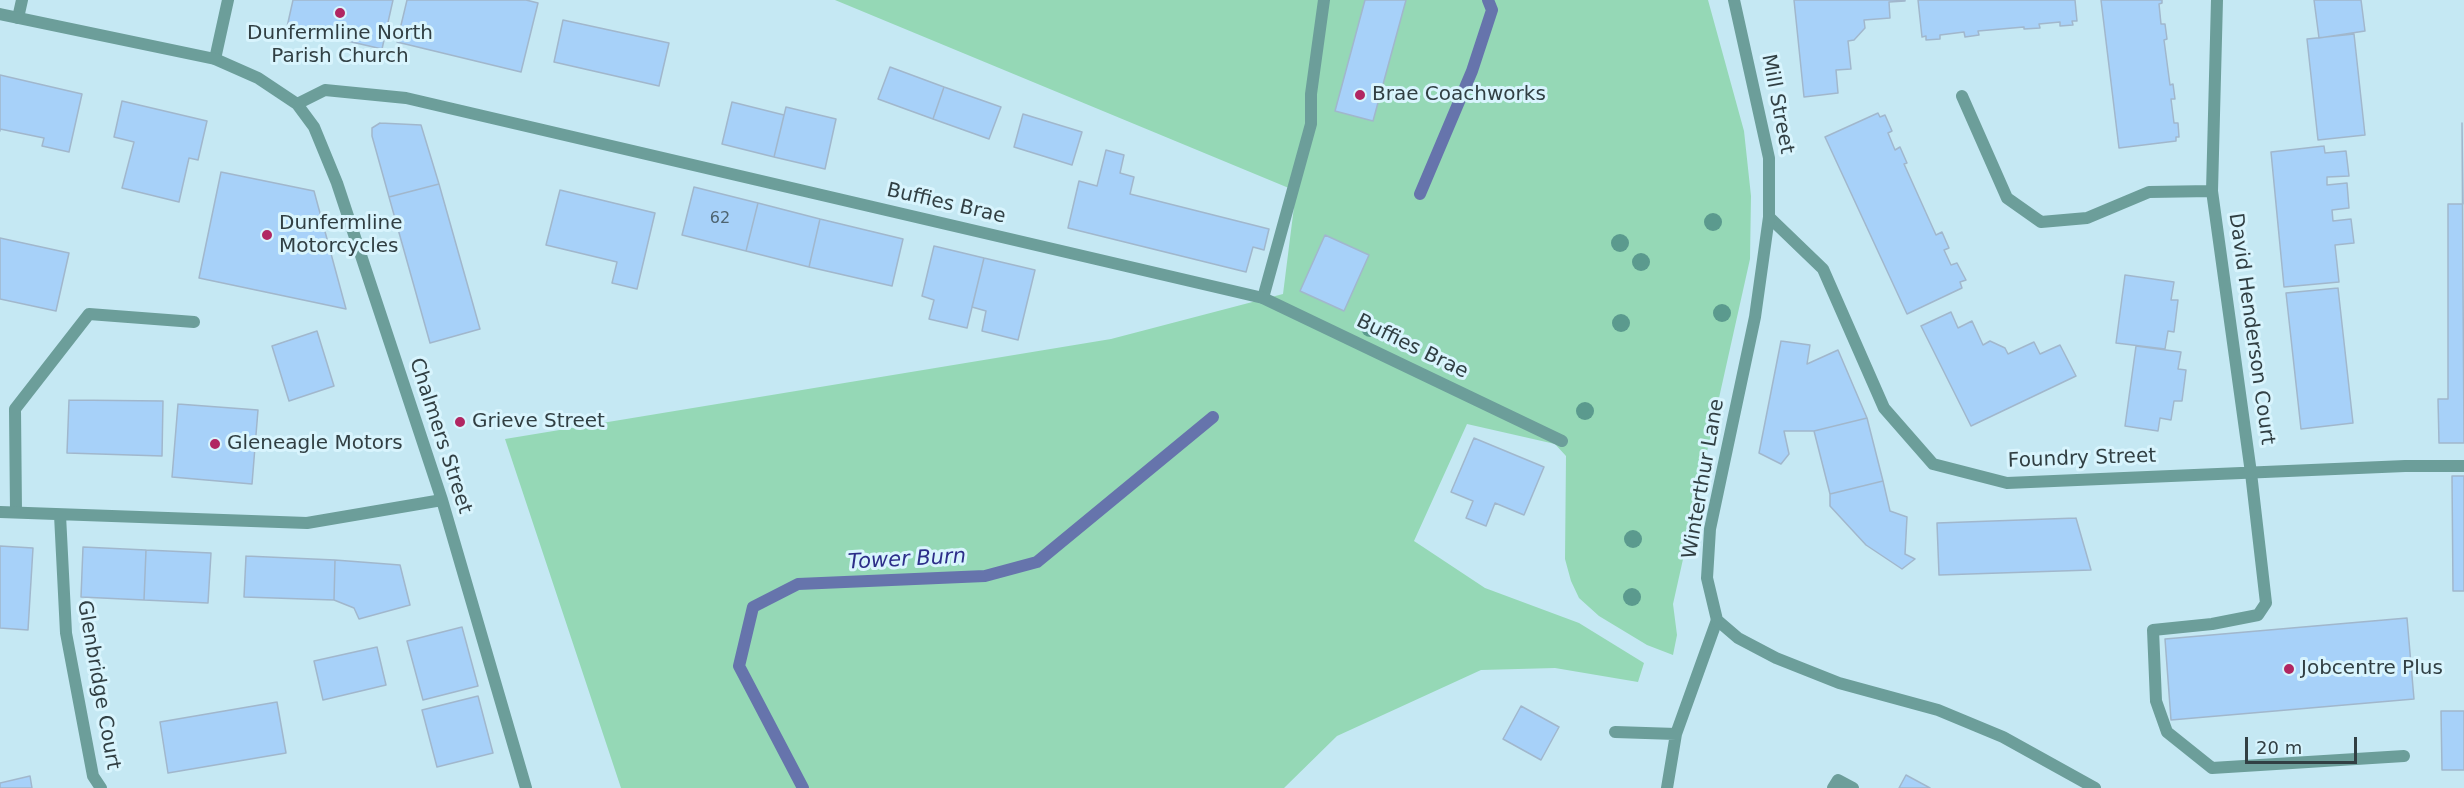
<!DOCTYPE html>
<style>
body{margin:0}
#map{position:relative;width:2464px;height:788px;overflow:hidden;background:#c5e8f3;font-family:"DejaVu Sans",sans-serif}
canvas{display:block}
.scale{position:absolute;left:2245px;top:737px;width:112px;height:27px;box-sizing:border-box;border:3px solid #313f43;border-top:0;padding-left:8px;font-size:18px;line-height:21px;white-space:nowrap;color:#313f43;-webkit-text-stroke:4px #d8f4fd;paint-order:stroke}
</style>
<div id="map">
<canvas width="2464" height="788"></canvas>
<div class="scale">20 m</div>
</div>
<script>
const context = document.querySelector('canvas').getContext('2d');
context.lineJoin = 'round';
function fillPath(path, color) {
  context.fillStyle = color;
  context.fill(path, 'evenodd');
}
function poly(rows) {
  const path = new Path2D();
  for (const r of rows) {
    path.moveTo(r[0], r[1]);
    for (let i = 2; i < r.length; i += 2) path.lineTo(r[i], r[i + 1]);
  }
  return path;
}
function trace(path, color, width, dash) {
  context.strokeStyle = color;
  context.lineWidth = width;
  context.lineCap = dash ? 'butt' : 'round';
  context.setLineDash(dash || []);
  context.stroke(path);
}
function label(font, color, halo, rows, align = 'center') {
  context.font = font + ' "DejaVu Sans",sans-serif';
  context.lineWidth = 6;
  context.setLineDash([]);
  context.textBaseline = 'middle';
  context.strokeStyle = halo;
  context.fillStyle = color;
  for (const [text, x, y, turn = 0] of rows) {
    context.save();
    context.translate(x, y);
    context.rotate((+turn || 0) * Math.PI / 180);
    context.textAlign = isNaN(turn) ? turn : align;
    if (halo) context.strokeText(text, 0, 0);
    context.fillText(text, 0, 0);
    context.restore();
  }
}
const green = poly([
 [835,0,1708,0,1744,131,1751,196,1750,259,1673,604,1677,635,1673,655,1647,645,1599,616,1579,598,1571,581,1565,559,1566,456,1555,444,1467,424,1414,541,1485,588,1579,623,1644,663,1638,682,1555,668,1481,670,1337,736,1284,788,621,788,505,439,1111,339,1283,294,1296,191]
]);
const stream = poly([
 [1420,194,1472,71,1492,10,1488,0],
 [803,788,739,666,753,607,798,584,985,576,1037,562,1213,417]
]);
const building = poly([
 [293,0,393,0,382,49,287,27,293,0],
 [407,0,526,0,538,3,521,72,397,42,407,0],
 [1365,0,1406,0,1373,121,1335,111,1365,0],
 [1794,0,1905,0,1905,1,1889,2,1890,18,1864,20,1865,28,1854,40,1848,41,1851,69,1836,70,1838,93,1804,97,1794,0],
 [1918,0,2075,0,2077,21,2072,21,2073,25,2060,26,2060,22,2039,24,2040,28,2024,29,2024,27,1978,31,1979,35,1965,37,1964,32,1940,35,1940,39,1926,40,1926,36,1922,37,1918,0],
 [2101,0,2162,0,2162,3,2159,4,2161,24,2165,24,2167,39,2164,40,2170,85,2173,84,2175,99,2171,99,2174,123,2178,123,2179,137,2176,137,2176,141,2119,148,2101,0],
 [2314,0,2361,0,2365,31,2319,38,2314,0],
 [563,20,669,43,659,86,554,62,563,20],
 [2354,34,2365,135,2318,140,2307,39,2354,34],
 [890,67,944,87,933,119,878,99,890,67],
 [0,75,82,94,69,152,42,146,44,138,0,129,0,131,0,75],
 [944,87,1001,107,989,139,933,119,944,87],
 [122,101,207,121,198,160,189,158,179,202,122,188,134,142,114,137,122,101],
 [732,102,784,115,774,157,722,144,732,102],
 [786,107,836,119,825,169,774,157,786,107],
 [1878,113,1880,117,1885,115,1892,131,1888,133,1895,150,1900,147,1907,163,1904,164,1936,235,1942,232,1949,248,1944,250,1951,265,1957,263,1966,280,1960,282,1962,288,1907,314,1825,137,1878,113],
 [1023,114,1082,132,1072,165,1014,147,1023,114],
 [380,123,421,125,439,184,389,197,372,136,372,128,380,123],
 [2462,123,2464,443,2439,443,2438,399,2448,399,2448,204,2463,204,2462,123],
 [2324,146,2325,153,2346,151,2349,176,2327,177,2327,185,2347,183,2349,208,2332,210,2333,221,2351,219,2354,243,2335,245,2339,282,2284,287,2271,152,2324,146],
 [1106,150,1124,155,1120,173,1134,177,1130,194,1269,229,1264,250,1253,247,1246,272,1068,228,1079,181,1097,186,1106,150],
 [221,172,314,191,346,309,199,278,221,172],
 [439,184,480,329,430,343,389,197,439,184],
 [694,187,758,203,746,251,682,235,694,187],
 [560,190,655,213,637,289,612,283,617,262,546,245,560,190],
 [758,203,820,219,809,267,746,251,758,203],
 [820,219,903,239,892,286,809,267,820,219],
 [1325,235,1369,255,1344,311,1300,291,1325,235],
 [0,238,69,253,56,311,0,299,0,238],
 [934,246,984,258,967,328,929,319,934,300,922,296,934,246],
 [984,258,1035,270,1018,340,982,331,986,311,972,307,984,258],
 [2125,275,2174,282,2171,300,2178,300,2174,332,2168,331,2165,349,2116,343,2125,275],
 [2338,288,2353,423,2301,429,2286,293,2338,288],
 [1951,312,1958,328,1972,321,1983,345,1990,341,2005,348,2008,354,2034,342,2040,354,2060,345,2076,376,1971,426,1921,326,1951,312],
 [317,331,334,386,289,401,272,346,317,331],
 [1781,341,1810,345,1807,364,1838,350,1867,418,1814,431,1784,431,1789,454,1781,464,1759,453,1781,341],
 [2136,346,2181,352,2178,369,2186,370,2182,401,2174,401,2171,420,2160,418,2158,431,2125,426,2136,346],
 [69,400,163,401,162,456,67,453,69,400],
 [178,404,258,410,252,484,172,477,178,404],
 [1867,418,1883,481,1830,494,1814,431,1867,418],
 [1474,438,1544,467,1524,515,1495,503,1486,526,1466,518,1473,501,1451,492,1474,438],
 [2452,476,2464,476,2464,591,2453,591,2452,476],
 [1883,481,1890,511,1907,517,1905,554,1915,559,1902,569,1866,545,1830,506,1830,494,1883,481],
 [2076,518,2091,570,1939,575,1937,523,2076,518],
 [0,546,33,548,28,630,0,628,0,546],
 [83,547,146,550,144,600,81,597,83,547],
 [146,550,211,553,208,603,144,600,146,550],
 [246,556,335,560,334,600,244,597,246,556],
 [335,560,400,565,410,605,359,619,354,608,334,600,335,560],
 [2407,618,2414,699,2171,720,2165,639,2407,618],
 [462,627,478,686,423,700,407,641,462,627],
 [377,647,386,685,323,700,314,661,377,647],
 [478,696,493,753,437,767,422,710,478,696],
 [277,702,286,753,168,773,160,722,277,702],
 [1521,706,1559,727,1541,760,1503,739,1521,706],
 [2441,711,2464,711,2464,770,2442,770,2441,711],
 [1906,775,1930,788,1899,788,1906,775],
 [30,776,32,788,0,788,0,783,30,776]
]);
const service = poly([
 [18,18,22,0],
 [215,59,228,0],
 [1263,298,1311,124,1311,94,1324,0],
 [2251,473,2266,603,2258,615,2212,624,2153,630,2156,701,2167,732,2212,768,2404,756],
 [16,512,15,409,89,314,194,322],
 [1615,732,1676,734],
 [1667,788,1676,734,1717,620],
 [1833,788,1838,780,1853,788]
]);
const minor = poly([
 [2217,0,2212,191,2251,473],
 [0,14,215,59,258,78,297,104,314,127,337,183,442,500,526,788],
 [1962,96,2007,198,2041,222,2087,218,2149,192,2212,191],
 [297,104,325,90,406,98,1263,298,1562,441],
 [1769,217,1823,269,1884,408,1933,464,2007,483,2405,466,2464,466],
 [0,512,307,523,442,500],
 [60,515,66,633,93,776,101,788]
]);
const tertiary = poly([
 [1734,0,1769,158,1769,217,1755,317,1710,529,1707,578,1717,620,1738,638,1776,658,1839,683,1938,710,2003,737,2095,788]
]);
const trees = [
 [1713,222],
 [1620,243],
 [1641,262],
 [1722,313],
 [1621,323],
 [1370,328],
 [1585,411],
 [1633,539],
 [1632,597]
];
const markers = [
 [340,13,6,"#b12662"],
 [1360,95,6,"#b12662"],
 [267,235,6,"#b12662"],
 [460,422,6,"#b12662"],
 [215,444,6,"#b12662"],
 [2289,669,6,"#b12662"]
];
const numberNames = [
 ["62",720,219]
];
const poiNames = [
 ["Dunfermline North",340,34,"center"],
 ["Parish Church",340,57,"center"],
 ["Brae Coachworks",1372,95],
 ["Dunfermline",279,224],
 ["Motorcycles",279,247],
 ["Grieve Street",472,422],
 ["Gleneagle Motors",227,444],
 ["Jobcentre Plus",2301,669]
];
const streetNames = [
 ["Mill Street",1777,104,79],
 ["Buffies Brae",946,204,13],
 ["David Henderson Court",2251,329,82],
 ["Buffies Brae",1412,347,26],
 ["Chalmers Street",440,436,72],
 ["Foundry Street",2082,459,-2],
 ["Winterthur Lane",1704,479,-80],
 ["Glenbridge Court",98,685,80]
];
const waterNames = [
 ["Tower Burn",907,560,-3]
];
fillPath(green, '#95d8b6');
trace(stream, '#6674ac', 12);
fillPath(building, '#a7d1f9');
trace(building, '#a1b7cc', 1.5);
trace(service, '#6c9e9a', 12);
trace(minor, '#6c9e9a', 12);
trace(tertiary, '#6c9e9a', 12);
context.fillStyle = '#5b9a8e';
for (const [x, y] of trees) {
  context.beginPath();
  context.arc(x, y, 9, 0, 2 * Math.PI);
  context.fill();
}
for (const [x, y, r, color] of markers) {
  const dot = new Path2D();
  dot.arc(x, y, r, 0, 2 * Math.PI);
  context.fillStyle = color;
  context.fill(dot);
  trace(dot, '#d8f4fd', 2);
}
label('16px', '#4e6470', null, numberNames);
label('20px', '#313f43', '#d8f4fd', poiNames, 'left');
label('20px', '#313f43', '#d8f4fd', streetNames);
label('italic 21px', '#2c2d89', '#d8f4fd', waterNames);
</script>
